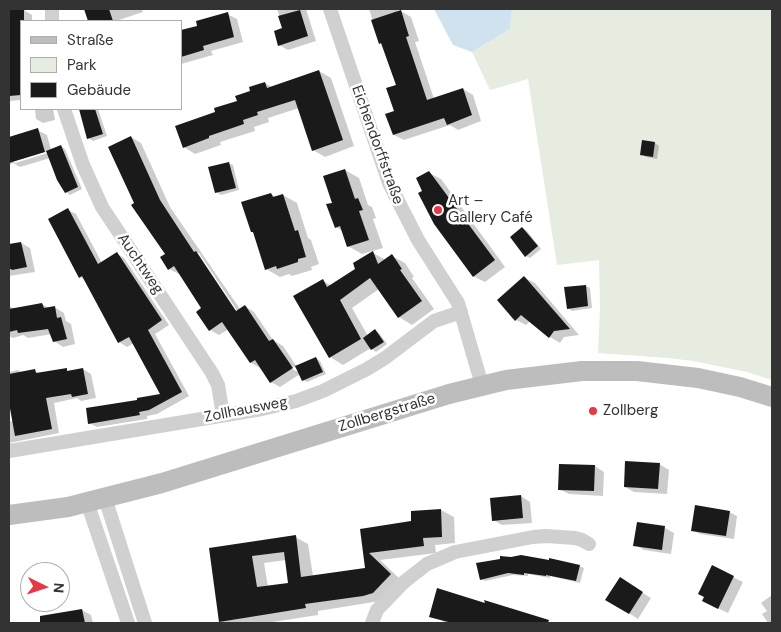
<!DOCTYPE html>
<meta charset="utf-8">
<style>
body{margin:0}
#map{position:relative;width:781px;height:632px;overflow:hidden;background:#fff;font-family:"DM Sans",sans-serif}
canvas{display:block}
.frame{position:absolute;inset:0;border:10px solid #333;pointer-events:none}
.legend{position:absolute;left:20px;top:20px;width:162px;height:90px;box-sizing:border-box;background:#fff;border:1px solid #adadad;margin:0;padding:6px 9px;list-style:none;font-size:15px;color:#333}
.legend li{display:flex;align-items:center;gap:10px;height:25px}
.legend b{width:25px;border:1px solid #adadad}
.north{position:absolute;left:20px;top:562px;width:50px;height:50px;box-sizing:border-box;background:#fff;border:1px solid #adadad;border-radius:50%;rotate:94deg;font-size:14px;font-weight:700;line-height:20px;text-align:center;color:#333}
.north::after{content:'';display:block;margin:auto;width:18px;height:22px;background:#e63946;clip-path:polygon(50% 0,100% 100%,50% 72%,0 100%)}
</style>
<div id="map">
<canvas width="781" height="632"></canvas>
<div class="frame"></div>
<ul class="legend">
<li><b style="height:6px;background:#bdbdbd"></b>Straße</li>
<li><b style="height:14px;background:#e6ecdf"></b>Park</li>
<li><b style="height:14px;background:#1a1a1a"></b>Gebäude</li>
</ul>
<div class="north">N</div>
</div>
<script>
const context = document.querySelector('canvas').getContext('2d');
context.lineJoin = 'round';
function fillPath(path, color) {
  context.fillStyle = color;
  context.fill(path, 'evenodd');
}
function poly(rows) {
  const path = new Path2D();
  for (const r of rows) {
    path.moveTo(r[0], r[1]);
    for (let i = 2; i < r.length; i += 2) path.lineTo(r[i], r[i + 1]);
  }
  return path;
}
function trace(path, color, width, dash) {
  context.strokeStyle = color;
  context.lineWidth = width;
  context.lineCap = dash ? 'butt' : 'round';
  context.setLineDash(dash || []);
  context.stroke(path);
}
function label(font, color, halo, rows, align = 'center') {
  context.font = font + ' "DM Sans",sans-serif';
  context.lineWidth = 5;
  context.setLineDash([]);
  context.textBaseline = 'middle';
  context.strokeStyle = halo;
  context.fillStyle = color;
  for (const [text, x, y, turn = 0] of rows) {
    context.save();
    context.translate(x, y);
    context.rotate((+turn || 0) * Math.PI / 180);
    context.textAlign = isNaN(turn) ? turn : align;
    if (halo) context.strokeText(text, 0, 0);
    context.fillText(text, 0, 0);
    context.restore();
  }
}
const green = poly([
 [512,9,772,9,772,380,747,372,693,361,668,358,598,353,600,308,599,260,557,265,528,79,490,90,472,52,510,29]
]);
const water = poly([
 [434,9,512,9,510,29,472,52,453,45]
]);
const shadow = poly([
 [9,9,24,10,32,15,32,21,21,21,21,50,20,34,9,33],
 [85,9,142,9,143,12,119,20,120,21,89,21],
 [277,9,306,9,316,41,288,50,279,45,284,29],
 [369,9,397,9,398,12,401,11,411,17,419,41,415,42,434,99,463,89,473,95,481,121,458,130,450,125,404,140,394,135,398,86,383,45,380,43],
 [227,14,237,19,243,42,211,51,213,55,181,64,181,32,199,27],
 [21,70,21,100,9,101,9,72],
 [319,71,331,78,354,146,325,157,313,150,299,108,268,118,269,122,254,127,255,131,220,142,221,145,195,154,184,147,217,112,239,102,265,83,272,87],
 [35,109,53,109,55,120,43,123,36,119],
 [80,109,98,109,107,136,93,141,88,138],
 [37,130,47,135,51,150,61,146,65,149,82,189,70,195,66,192,50,158,20,167,13,163,9,165,9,138],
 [51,150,51,152,15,163,13,161],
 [131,137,141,143,170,207,240,309,245,306,254,312,273,340,283,346,297,367,316,358,320,361,326,374,307,382,303,380,300,374,280,387,271,382,260,368,251,363,229,329,219,335,210,330,203,308,180,273,179,274,169,269,166,254,135,203],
 [196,253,199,253,240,315,238,317],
 [288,364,298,369,298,372,287,366],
 [655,143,659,146,657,159,646,157,641,154],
 [228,163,233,165,239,190,221,195,216,192],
 [345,170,359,178,368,205,372,207,376,218,373,219,383,248,362,254,348,246,344,232,336,227,334,203],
 [429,173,441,179,505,267,485,282,473,276,424,192],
 [271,194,276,197,283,195,297,203,308,238,311,240,319,264,311,267,312,270,292,276,289,274,280,277,266,269,255,234,252,232],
 [68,210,76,214,102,263,117,254,124,258,169,325,155,334,189,396,157,414,147,416,147,419,97,427,89,423,138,401,162,395,134,343,127,347,119,342,86,280,80,277],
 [523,228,527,231,541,249,530,258,526,256],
 [21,243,30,248,35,272,9,276,9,245],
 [373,253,386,260,392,256,405,263,414,277,412,278,434,309,412,325,399,317,379,289,352,308,368,336,375,331,379,333,387,344,376,352,371,348,343,365,330,357,323,281,332,286,356,270],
 [525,278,535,283,579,335,564,337,560,343,550,337,530,321,526,325,516,320],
 [586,286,590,288,592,308,572,311,568,308],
 [42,304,49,308,54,307,64,313,66,321,71,324,75,344,63,347,54,341,52,334,28,338,23,335,13,338,9,336,9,306,16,309],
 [83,369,91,374,96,398,81,401,77,398,54,403,59,433,9,443,9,422,13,421,9,399,9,372,18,370,22,373,34,370,40,374],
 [659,464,669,470,667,494,634,492,625,487],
 [560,465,595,466,604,472,603,496,569,494,559,489],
 [521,496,530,502,532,523,502,525,493,520],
 [441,510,454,517,455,543,435,545,436,553,380,560,403,582,386,600,318,611,318,615,266,623,225,623,221,621,210,549,295,537,308,544,313,576,366,569,361,530,413,522,412,512],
 [286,560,290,584,268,587,264,563],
 [729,512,737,516,734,539,700,534,692,530],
 [665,528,674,533,671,554,644,550,635,545],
 [478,564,579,566,584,568,580,583,550,576,550,578,528,574,528,576,513,575,485,581,481,579],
 [712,567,743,582,728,613,713,606],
 [628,584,651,598,638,619,629,613],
 [772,595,772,623,768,623,762,614,767,611,761,603],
 [82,610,91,615,93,623,36,623,60,619],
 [431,616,530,616,544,623,498,623,492,621,491,623,447,623]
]);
const building = poly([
 [9,9,24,9,24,21,21,21,21,95,9,96],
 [84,9,109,9,113,21,88,21],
 [300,10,308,36,278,46,274,31,282,28,278,16],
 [401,10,409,36,406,37,427,100,463,88,472,115,447,125,444,118,393,135,385,114,394,111,386,88,396,85,381,43,379,44,371,20],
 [228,12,234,37,203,46,204,50,181,57,181,30,197,26,196,21],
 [319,70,343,140,312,151,295,100,257,112,258,115,243,120,244,124,209,136,209,138,183,148,175,126,215,112,214,108,237,101,235,96,250,91,249,87,265,82,267,88],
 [79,109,95,109,103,134,87,139],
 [38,128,45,152,9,163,9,137],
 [131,136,160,200,194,252,196,251,236,311,245,305,269,341,273,339,293,368,270,383,255,360,250,363,222,322,209,331,196,312,201,308,174,266,168,270,160,257,165,254,131,205,134,203,108,147],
 [642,140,655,142,653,157,640,155],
 [61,145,78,187,65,193,57,180,46,151],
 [229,162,236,188,215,193,208,167],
 [345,169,355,199,358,198,363,210,359,211,369,240,347,247,340,226,335,228,326,204,332,203,323,176],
 [429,171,495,260,473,277,434,224,418,193,422,191,416,178],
 [271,193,273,197,283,194,295,231,298,230,306,257,298,259,298,262,277,269,276,266,265,270,253,232,251,232,241,202],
 [68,208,98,264,117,252,162,320,148,330,182,392,149,410,139,412,140,415,88,424,86,408,137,400,137,398,160,394,129,337,118,343,82,276,79,278,48,219],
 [522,227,538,246,525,257,510,237],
 [21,242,27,267,12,270,11,269,9,269,9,244],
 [373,251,378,264,392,254,402,269,400,270,422,301,398,318,370,278,340,300,361,339,329,358,293,296,323,279,327,287,355,269,353,263],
 [524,276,570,329,554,331,549,338,521,315,515,321,497,300],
 [586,285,588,306,567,309,564,287],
 [42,303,44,308,55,306,57,318,61,317,67,339,53,342,48,329,18,333,17,330,9,332,9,309],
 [375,329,384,342,371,350,363,338],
 [316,357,323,372,302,381,295,366],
 [67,368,67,371,83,368,88,394,72,397,71,394,46,398,52,429,15,436,9,403,9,374,35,369,36,373],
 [625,461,660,463,658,489,624,487],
 [559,464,595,465,594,491,558,490],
 [521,495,523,518,492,521,490,498],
 [695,505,730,511,726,536,691,531],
 [441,509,442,537,423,538,424,546,369,553,391,574,373,593,363,596,305,604,306,608,219,622,209,548,296,535,301,577,365,568,360,529,411,521,411,511],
 [284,552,288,583,257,587,252,556],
 [637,522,665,526,662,550,633,546],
 [521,555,549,560,549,558,580,565,576,581,546,575,546,576,524,573,524,575,508,573,480,580,476,563,500,559,500,556,511,557],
 [712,565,734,576,718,609,702,601,704,597,698,594],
 [620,577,643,592,629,614,605,600],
 [437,588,485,603,484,600,549,620,548,623,452,623,429,617],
 [82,609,85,623,40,623,40,616]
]);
const street = poly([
 [52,9,52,21],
 [330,9,389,183,418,240,458,303,482,385],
 [64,109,83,165,102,207,212,373,218,385,223,415],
 [9,451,262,409,296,401,323,391,367,369,385,358,434,321,461,312],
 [105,498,145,623],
 [87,502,128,623],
 [372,623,377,610,404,582,427,564,455,552,533,537,546,536,575,538,582,540,589,544]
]);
const secondary = poly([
 [9,515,68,507,162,483,449,394,506,380,582,371,637,371,698,378,740,387,772,397]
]);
const markers = [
 [438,210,5,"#e63946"],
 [593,411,5,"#e63946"]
];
const streetNames = [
 ["Eichendorffstraße",377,145,70],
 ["Auchtweg",140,264,56],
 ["Zollhausweg",246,410,-11],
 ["Zollbergstraße",387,413,-17]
];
const poiNames = [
 ["Art –",448,201],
 ["Gallery Café",448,218],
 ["Zollberg",603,411]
];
fillPath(green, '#e6ecdf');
fillPath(water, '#cfe2ee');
fillPath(shadow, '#0003');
fillPath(building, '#1a1a1a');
trace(street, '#d0d0d0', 14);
trace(secondary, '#bdbdbd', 20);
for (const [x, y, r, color] of markers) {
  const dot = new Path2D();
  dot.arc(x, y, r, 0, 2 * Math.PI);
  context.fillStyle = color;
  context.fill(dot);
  trace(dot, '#fff', 2);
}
label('15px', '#333', '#fff', streetNames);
label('15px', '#333', '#fff', poiNames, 'left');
</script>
